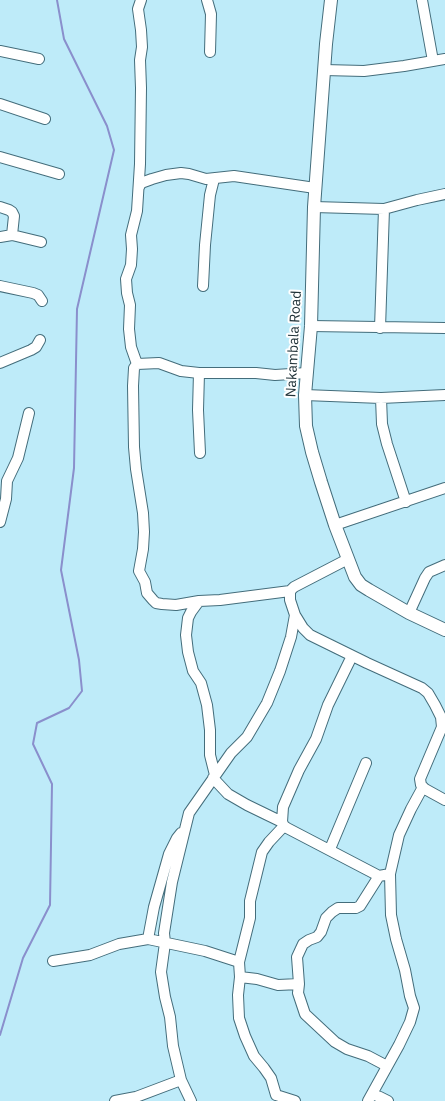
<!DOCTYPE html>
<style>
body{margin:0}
canvas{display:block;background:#beebf9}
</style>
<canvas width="445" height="1101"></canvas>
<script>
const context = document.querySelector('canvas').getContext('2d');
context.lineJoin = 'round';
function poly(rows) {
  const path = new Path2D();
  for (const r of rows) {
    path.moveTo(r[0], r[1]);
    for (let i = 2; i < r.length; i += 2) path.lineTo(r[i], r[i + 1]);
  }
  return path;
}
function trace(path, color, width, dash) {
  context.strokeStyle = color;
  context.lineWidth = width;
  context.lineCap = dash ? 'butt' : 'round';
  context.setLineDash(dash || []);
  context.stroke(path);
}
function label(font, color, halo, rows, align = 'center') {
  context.font = font + ' "IBM Plex Sans",sans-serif';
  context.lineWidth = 4;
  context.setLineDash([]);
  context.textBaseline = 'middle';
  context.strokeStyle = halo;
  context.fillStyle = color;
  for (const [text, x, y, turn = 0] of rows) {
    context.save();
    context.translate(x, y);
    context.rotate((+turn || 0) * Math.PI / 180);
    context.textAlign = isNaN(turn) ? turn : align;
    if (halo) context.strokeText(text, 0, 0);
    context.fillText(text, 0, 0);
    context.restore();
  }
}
const stream = poly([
 [0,1035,23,958,50,905,52,784,33,744,37,723,69,708,82,691,79,660,61,570,74,468,77,309,114,150,107,126,64,39,57,0]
]);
const minor = poly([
 [141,0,138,9,141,30,142,47,140,60,141,88,140,164,137,211,131,235,132,249,131,265,126,279,127,293,130,305,129,329,131,347,137,364,134,368,133,386,134,447,136,469,143,513,144,532,143,549,139,571,145,582,147,593,153,600,156,603,162,604,176,605,199,601],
 [207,0,211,14,210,52],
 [422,0,433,61],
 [0,51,39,59],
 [324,70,364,71,404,66,445,59],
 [0,104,45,119],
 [0,157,59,174],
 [139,187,141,183,152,179,166,175,181,173,189,174,206,179,234,176,315,188],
 [0,207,9,210,12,212,14,216,12,235],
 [314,207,384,209,417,200,445,194],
 [0,237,12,235,41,242],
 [0,286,33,293,38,295,42,301],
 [203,286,205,245,210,195,214,179],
 [311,326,445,328],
 [380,328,384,209],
 [0,363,31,350,36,347,40,340],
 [137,364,159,363,181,371,199,373,256,373,275,375,307,373],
 [199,373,198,410,200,453],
 [305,395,381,398,445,395],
 [381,398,382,424,387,444,406,502],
 [0,522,6,499,7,481,18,458,29,413],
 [335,525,445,488],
 [348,559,294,587,290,591,290,600,295,615,303,628,310,635,367,663,422,688,428,693,435,705,441,717,442,727,420,779,421,785,425,789,445,800],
 [409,613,425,578,429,572,445,565],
 [215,775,210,755,210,730,207,705,201,683,193,671,188,652,186,635,188,618,191,612,199,601,220,600,290,591],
 [213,778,228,794,247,805,282,822,284,826,287,828,379,876],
 [282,822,283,807,299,770,316,739,328,705,352,656],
 [330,849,366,763],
 [148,939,154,907,169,854,177,838,181,833],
 [53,961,90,955,119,944,148,939,205,951,239,962],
 [240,977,257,979,278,985,299,984],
 [387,1066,368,1056,347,1049,335,1042,305,1014,298,993,299,984,297,957,303,944,309,940,317,937,321,932,326,918,332,912,338,908,356,908,360,906,379,876,390,874],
 [372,1094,380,1097,388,1101],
 [276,1095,271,1078,264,1068,254,1056,245,1036,239,1018,238,995,240,977,239,962,250,918,250,901,262,852,269,842,284,826],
 [276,1095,295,1101],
 [115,1101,136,1097,181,1080],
 [191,1101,181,1080,173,1046,170,1017,165,997,161,972,165,943,164,933,172,882,189,813,231,753,247,737,267,703,280,671,291,637,295,615],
 [368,1101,399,1045,410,1022,414,1008,410,996,405,970,396,939,391,915,390,874,399,835,411,809,423,787]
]);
const major = poly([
 [331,0,326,44,314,207,311,326,305,395,306,426,312,452,321,482,335,525,355,577,361,585,369,590,409,613,445,630]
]);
const streetNames = [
 ["Nakambala Road",294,344,-87]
];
trace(stream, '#8a8fcc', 2);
trace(minor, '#446d7b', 12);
trace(major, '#446d7b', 14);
trace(minor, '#fff', 10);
trace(major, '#fff', 12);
label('14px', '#213339', '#fff', streetNames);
</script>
